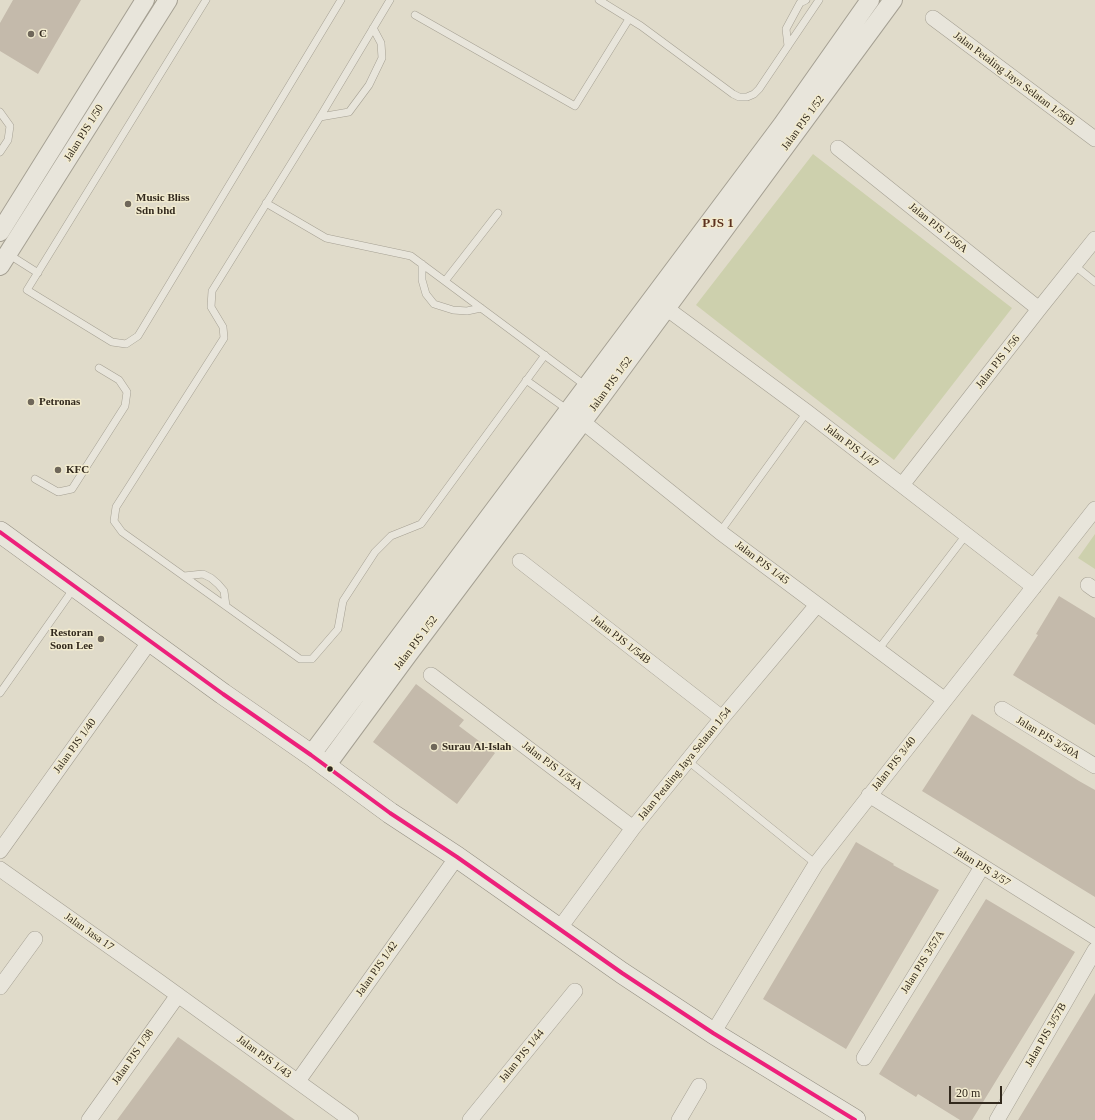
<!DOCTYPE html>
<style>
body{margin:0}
#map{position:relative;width:1095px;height:1120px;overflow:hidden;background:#e0dbca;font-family:Georgia,serif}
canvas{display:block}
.scale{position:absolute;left:949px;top:1086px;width:53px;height:18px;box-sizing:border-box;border:2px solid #32291d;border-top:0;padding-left:5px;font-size:12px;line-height:14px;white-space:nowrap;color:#32291d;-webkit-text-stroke:3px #f2ebcf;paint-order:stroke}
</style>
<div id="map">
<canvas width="1095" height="1120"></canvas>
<div class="scale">20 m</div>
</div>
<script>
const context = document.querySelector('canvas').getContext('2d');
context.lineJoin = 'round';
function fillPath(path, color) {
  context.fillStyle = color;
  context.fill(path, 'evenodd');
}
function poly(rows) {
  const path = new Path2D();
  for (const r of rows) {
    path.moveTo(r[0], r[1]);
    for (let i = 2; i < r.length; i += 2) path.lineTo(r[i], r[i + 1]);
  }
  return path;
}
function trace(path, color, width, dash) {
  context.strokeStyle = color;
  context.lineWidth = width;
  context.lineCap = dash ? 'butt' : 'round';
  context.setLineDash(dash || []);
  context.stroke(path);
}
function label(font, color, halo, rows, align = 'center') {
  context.font = font + ' Georgia,serif';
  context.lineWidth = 3;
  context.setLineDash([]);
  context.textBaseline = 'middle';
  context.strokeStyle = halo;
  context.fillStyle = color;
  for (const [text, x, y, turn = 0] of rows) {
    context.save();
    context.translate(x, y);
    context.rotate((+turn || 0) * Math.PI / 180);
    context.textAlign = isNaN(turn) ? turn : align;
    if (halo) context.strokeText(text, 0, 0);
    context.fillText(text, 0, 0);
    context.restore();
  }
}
const green = poly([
 [813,154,1012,308,894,460,696,305],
 [1095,534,1095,569,1078,558]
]);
const building = poly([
 [13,0,81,0,38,74,0,51,0,23],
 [1059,596,1095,618,1095,725,1013,675,1038,635,1036,634],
 [416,684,464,720,459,726,495,753,457,804,373,742],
 [972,714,1079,781,1095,790,1095,897,922,791],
 [856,842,894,864,893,865,939,890,846,1049,763,999],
 [986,899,1075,952,972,1120,960,1120,918,1094,916,1097,879,1074],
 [1095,993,1095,1120,1018,1120],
 [178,1037,239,1080,295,1120,117,1120]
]);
const service = poly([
 [206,0,27,290,112,342,126,344,138,336,341,0],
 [390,0,320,117,212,291,211,307,223,327,224,338,116,507,114,521,122,532,300,659,312,659,338,629,343,601,375,552,391,536,421,524,545,355],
 [599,0,641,26,733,94,739,97,747,97,754,94,759,89,819,0],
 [415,15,575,106,629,19],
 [788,46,786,29,800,3,806,0],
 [0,112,10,126,8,140,0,152],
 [320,117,349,112,369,85,382,58,381,43,373,28],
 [266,203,326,238,411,256,586,386],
 [8,254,38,273],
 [422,264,422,280,426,294,434,304,453,310,467,311,481,308],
 [1074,265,1095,282],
 [445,281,498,213],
 [526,380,568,410],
 [35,479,58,492,72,489,125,406,127,392,119,380,99,368],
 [720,532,807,412],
 [184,576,203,574,211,578,218,584,224,591,226,606],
 [878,650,966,535],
 [0,693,74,588],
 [688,761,816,864]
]);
const minor = poly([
 [933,18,1095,139],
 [838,148,1039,309],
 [666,308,807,412,1034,587],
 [583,422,720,532,945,700],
 [902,485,1039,309,1095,239],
 [520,561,722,718],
 [1088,585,1095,590],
 [431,675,633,828],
 [1002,709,1095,766],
 [869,795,1095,937],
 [0,851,150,641],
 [0,869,157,980,351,1120],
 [559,929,633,828,722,718,817,605],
 [0,987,35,939],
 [713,1033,816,864,1095,509],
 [864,1058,982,867],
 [298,1081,457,857],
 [89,1120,178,995],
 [470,1120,575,991],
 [679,1120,699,1086],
 [997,1120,1095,950]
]);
const tertiary = poly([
 [0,232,145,0],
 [0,266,168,0],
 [311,755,782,125,870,0],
 [326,766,407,656,601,397,893,0]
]);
const secondary = poly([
 [0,532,223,694,311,755,390,813,457,857,622,973,713,1033,855,1120]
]);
const bus1 = poly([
 [0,532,223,694,311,755,390,813,457,857,622,973,713,1033,855,1120]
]);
const markers = [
 [31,34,4,"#6f675a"],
 [128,204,4,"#6f675a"],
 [31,402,4,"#6f675a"],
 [58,470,4,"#6f675a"],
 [101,639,4,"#6f675a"],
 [434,747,4,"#6f675a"],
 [330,769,3.5,"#32291d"]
];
const poiNames = [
 ["C",39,34],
 ["Music Bliss",136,198],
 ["Sdn bhd",136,211],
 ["Petronas",39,402],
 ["KFC",66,470],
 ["Restoran",93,633,"right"],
 ["Soon Lee",93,646,"right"],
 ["Surau Al-Islah",442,747]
];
const streetNames = [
 ["Jalan Petaling Jaya Selatan 1/56B",1014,79,37],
 ["Jalan PJS 1/52",803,123,-54],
 ["Jalan PJS 1/50",84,133,-58],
 ["Jalan PJS 1/56A",938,228,39],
 ["Jalan PJS 1/56",998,362,-52],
 ["Jalan PJS 1/52",611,384,-54],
 ["Jalan PJS 1/47",851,446,37],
 ["Jalan PJS 1/45",762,563,37],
 ["Jalan PJS 1/54B",621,640,38],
 ["Jalan PJS 1/52",416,643,-53],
 ["Jalan PJS 3/50A",1048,738,31],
 ["Jalan PJS 1/40",75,746,-54],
 ["Jalan Petaling Jaya Selatan 1/54",685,764,-51],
 ["Jalan PJS 3/40",894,764,-52],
 ["Jalan PJS 1/54A",552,766,37],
 ["Jalan PJS 3/57",982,867,32],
 ["Jalan Jasa 17",89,932,35],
 ["Jalan PJS 3/57A",923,962,-58],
 ["Jalan PJS 1/42",377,969,-55],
 ["Jalan PJS 3/57B",1046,1035,-60],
 ["Jalan PJS 1/44",522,1056,-51],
 ["Jalan PJS 1/38",133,1057,-55],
 ["Jalan PJS 1/43",264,1057,36]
];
const quarterNames = [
 ["PJS 1",718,224]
];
fillPath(green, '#cdd0ad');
fillPath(building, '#c4baab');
trace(service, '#a5a093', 8);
trace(minor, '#a5a093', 16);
trace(tertiary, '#a5a093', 20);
trace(secondary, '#948f83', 22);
trace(service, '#e8e5db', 7);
trace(minor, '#e8e5db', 15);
trace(tertiary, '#e8e5db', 18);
trace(secondary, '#e8e5db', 21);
trace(bus1, '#ed207b', 4);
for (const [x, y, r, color] of markers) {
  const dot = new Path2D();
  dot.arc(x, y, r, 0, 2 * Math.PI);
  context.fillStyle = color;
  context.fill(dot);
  trace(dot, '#f2ebcf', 1.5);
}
label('bold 11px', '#32291d', '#f2ebcf', poiNames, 'left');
label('11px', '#32291d', '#f2ebcf', streetNames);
label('bold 13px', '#5c311f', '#f2ebcf', quarterNames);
</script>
